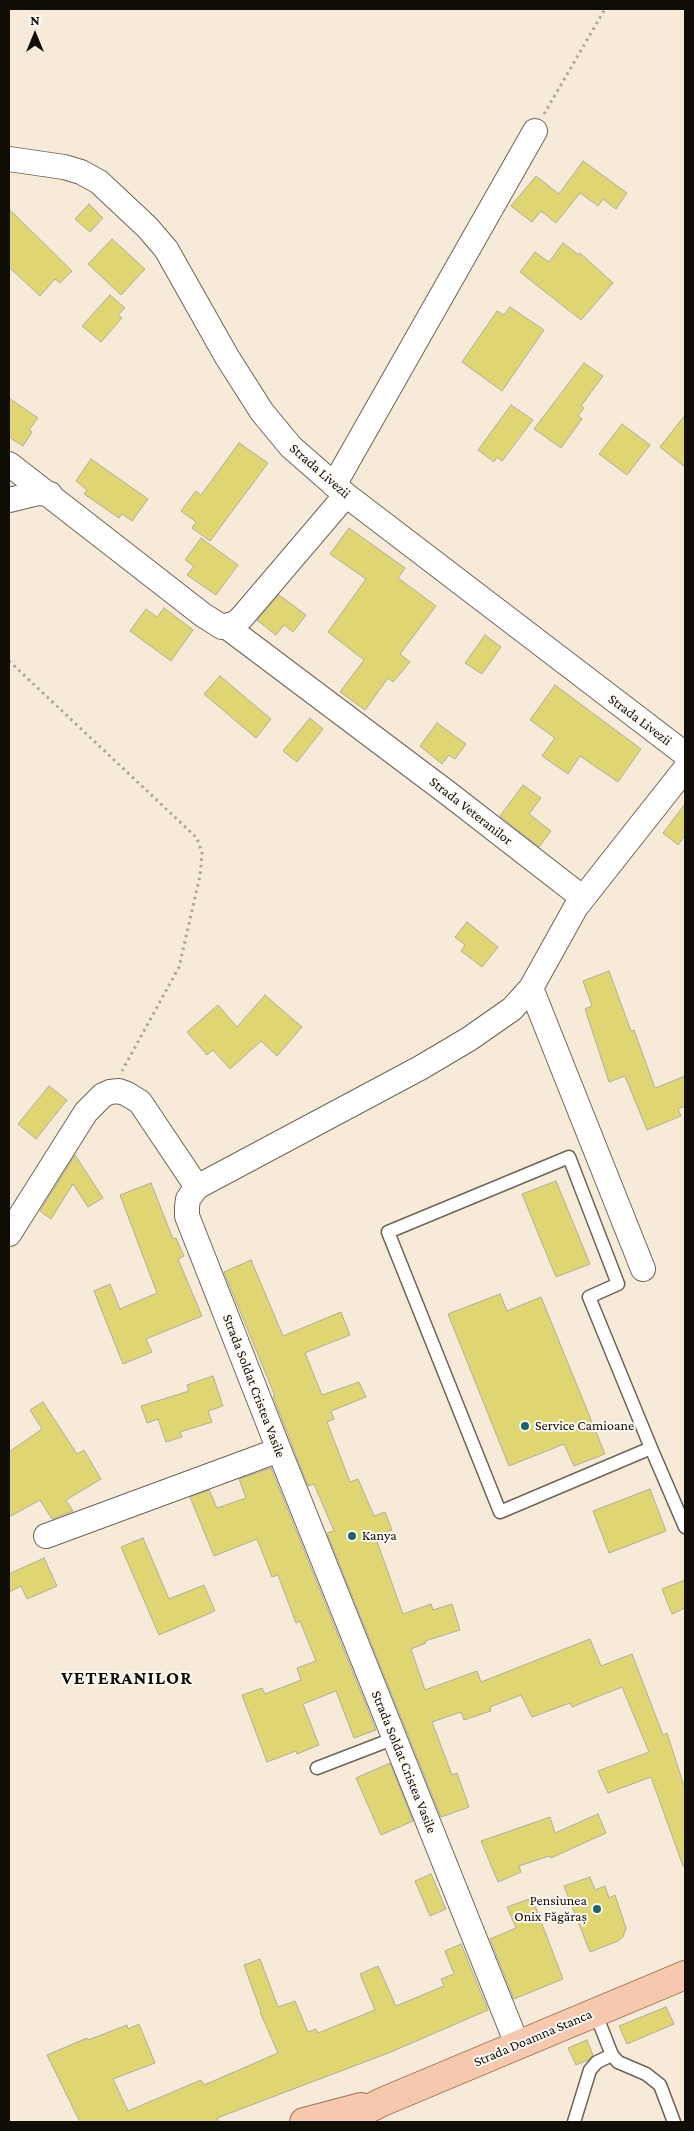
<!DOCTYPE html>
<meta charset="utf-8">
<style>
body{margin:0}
#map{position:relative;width:694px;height:2131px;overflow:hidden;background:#f7ead9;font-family:"Crimson Pro",serif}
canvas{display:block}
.frame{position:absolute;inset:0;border:10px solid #100c06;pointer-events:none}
.north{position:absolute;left:10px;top:10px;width:50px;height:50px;-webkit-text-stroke:4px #fef9f2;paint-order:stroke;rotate:0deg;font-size:14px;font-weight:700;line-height:20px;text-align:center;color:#100c06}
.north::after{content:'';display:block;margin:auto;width:18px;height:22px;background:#100c06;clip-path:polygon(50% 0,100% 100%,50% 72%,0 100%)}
</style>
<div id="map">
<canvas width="694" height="2131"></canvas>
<div class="frame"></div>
<div class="north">N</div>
</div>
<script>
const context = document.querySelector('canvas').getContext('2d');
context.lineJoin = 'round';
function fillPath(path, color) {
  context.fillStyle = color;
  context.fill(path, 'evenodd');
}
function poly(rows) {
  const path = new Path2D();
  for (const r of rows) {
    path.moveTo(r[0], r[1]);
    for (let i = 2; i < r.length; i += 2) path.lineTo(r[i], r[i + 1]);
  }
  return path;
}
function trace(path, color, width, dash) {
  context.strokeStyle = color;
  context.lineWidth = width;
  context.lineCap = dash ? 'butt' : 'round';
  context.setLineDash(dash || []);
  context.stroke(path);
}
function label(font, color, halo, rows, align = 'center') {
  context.font = font + ' "Crimson Pro",serif';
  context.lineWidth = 4;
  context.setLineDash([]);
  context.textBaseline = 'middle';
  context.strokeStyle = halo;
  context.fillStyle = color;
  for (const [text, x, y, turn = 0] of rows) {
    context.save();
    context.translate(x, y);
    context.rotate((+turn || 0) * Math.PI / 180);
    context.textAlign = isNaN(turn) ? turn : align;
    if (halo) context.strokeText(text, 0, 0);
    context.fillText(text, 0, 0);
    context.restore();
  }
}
const building = poly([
 [583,161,627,193,616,209,603,199,598,206,580,193,556,223,541,211,532,222,511,206,536,176,559,194,583,161],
 [89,204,103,218,90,232,75,219,89,204],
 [9,209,72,271,60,283,55,279,40,296,9,267,9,209],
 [112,239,145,269,121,295,88,264,112,239],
 [563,243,579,255,580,253,613,283,581,320,520,272,535,252,549,262,563,243],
 [110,295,125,308,118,315,122,318,101,342,82,326,110,295],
 [510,307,544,330,502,391,462,362,497,311,504,315,510,307],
 [584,363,603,376,581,406,584,408,578,416,582,419,561,448,534,429,584,363],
 [9,398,38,418,29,430,32,432,23,446,9,437,9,398],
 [511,405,533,420,502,461,497,457,494,462,478,450,511,405],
 [685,415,685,467,660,447,685,415],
 [622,424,650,445,627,475,599,454,622,424],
 [239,443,268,463,210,541,192,528,196,522,181,511,196,491,201,495,239,443],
 [91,459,148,499,132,521,122,514,119,518,84,494,87,490,76,481,91,459],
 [349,528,405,568,398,578,436,606,400,654,410,662,393,682,388,678,365,710,340,692,364,660,328,632,366,579,330,554,349,528],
 [201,538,238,565,216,595,187,575,194,566,185,560,201,538],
 [279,595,306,615,293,632,284,625,276,635,257,620,279,595],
 [164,608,193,630,171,661,130,631,146,609,157,617,164,608],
 [485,635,501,647,482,674,465,663,485,635],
 [220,676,271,719,256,738,204,694,220,676],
 [555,685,641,749,618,782,580,756,568,774,542,756,555,738,530,720,555,685],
 [310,718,323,729,297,762,283,751,310,718],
 [437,723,466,744,455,759,449,755,442,764,420,746,437,723],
 [523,785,541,798,529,814,551,831,539,847,500,816,523,785],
 [685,804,685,835,678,845,663,833,685,804],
 [467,922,498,947,482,967,461,951,465,945,455,937,467,922],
 [609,971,631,1031,634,1030,655,1088,685,1076,685,1106,678,1109,681,1116,647,1130,625,1076,609,1082,585,1009,592,1006,583,981,609,971],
 [265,995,302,1027,277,1056,261,1041,230,1069,213,1050,207,1055,187,1032,218,1005,237,1027,265,995],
 [49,1086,67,1100,36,1139,18,1124,49,1086],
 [75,1155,103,1198,88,1207,73,1184,51,1219,40,1211,75,1155],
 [556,1181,590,1264,556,1277,522,1194,556,1181],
 [151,1183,173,1239,176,1238,184,1256,178,1259,202,1316,146,1339,152,1352,123,1364,94,1291,110,1284,120,1309,157,1293,120,1195,151,1183],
 [251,1260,283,1336,341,1312,350,1335,305,1353,322,1395,359,1382,366,1397,331,1411,334,1419,327,1422,350,1482,358,1479,374,1516,385,1512,392,1530,375,1536,403,1614,431,1604,433,1610,452,1604,460,1630,425,1641,426,1643,411,1649,425,1690,477,1671,481,1682,590,1639,601,1666,632,1654,663,1735,667,1733,685,1789,685,1866,683,1866,651,1777,608,1793,598,1771,649,1752,622,1687,572,1707,570,1703,532,1717,521,1695,490,1707,491,1711,464,1720,461,1712,432,1722,452,1775,457,1773,469,1807,441,1817,327,1533,334,1531,314,1484,308,1486,273,1396,275,1396,224,1272,251,1260],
 [500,1294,507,1311,541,1297,605,1454,574,1466,564,1444,509,1466,448,1314,500,1294],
 [213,1376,223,1406,208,1411,212,1422,180,1432,182,1437,166,1442,158,1419,147,1423,141,1406,189,1391,187,1385,213,1376],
 [43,1402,77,1454,84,1450,101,1479,66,1500,73,1511,52,1519,40,1500,9,1517,9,1452,42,1429,30,1410,43,1402],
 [271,1468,376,1730,354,1738,336,1691,303,1704,319,1745,297,1754,296,1751,267,1762,242,1695,262,1688,265,1694,301,1680,297,1668,316,1661,300,1621,296,1623,278,1575,272,1577,257,1539,214,1556,190,1497,209,1490,217,1508,246,1498,239,1479,271,1468],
 [650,1489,666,1531,609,1553,593,1511,650,1489],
 [143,1538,169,1599,204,1585,215,1611,159,1635,121,1547,143,1538],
 [44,1558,57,1586,27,1599,21,1586,9,1592,9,1574,44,1558],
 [685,1580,685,1608,672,1614,662,1589,685,1580],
 [390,1763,413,1821,381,1835,356,1778,390,1763],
 [598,1814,606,1833,551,1858,549,1856,519,1866,521,1872,498,1882,481,1841,550,1817,555,1833,598,1814],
 [431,1874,446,1909,430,1916,415,1881,431,1874],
 [590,1877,595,1890,605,1886,609,1898,615,1895,626,1928,623,1937,618,1941,590,1952,564,1886,590,1877],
 [532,1898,563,1979,514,1999,490,1939,516,1928,507,1907,532,1898],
 [461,1944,488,2010,391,2052,217,2118,219,2122,80,2122,47,2055,87,2038,88,2040,127,2025,128,2029,139,2024,155,2063,113,2079,128,2111,201,2080,204,2085,278,2053,260,2012,261,2012,244,1965,260,1959,278,2007,295,2001,308,2032,316,2029,318,2033,375,2010,360,1974,378,1966,396,2006,444,1986,441,1979,454,1974,445,1951,461,1944],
 [666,2007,674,2024,627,2044,619,2026,666,2007],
 [587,2040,593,2055,588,2060,576,2065,568,2048,587,2040]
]);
const path = poly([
 [544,114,605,9],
 [9,661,197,838,202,853,200,876,179,967,122,1071]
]);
const lane = poly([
 [651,1448,500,1512,388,1232,569,1157,618,1284,589,1297,651,1448,685,1527],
 [317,1768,395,1738],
 [595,2012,612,2055,618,2062,646,2074,660,2085,674,2122],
 [574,2122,590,2070,597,2062,612,2055]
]);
const street = poly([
 [9,159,64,167,81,172,99,182,147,227,166,249,227,357,262,412,291,447,346,495,685,754],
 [9,464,203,615,222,627,236,623,243,616,346,495],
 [334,485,535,131],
 [9,500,38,493,50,494],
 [227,627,449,794,583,898],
 [531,988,643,1269],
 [9,1234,86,1112,103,1095,110,1092,119,1091,127,1094,140,1102,197,1187],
 [46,1536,279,1450],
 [517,2044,279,1450,187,1216,187,1207,188,1199,197,1187,420,1068,469,1039,512,1009,531,988,576,907,685,769]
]);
const primary = poly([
 [304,2122,361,2107],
 [343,2122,382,2102,685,1975]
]);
const markers = [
 [525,1426,5,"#18646f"],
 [352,1536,5,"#18646f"],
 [597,1909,5,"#18646f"]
];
const streetNames = [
 ["Strada Livezii",320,471,41],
 ["Strada Livezii",640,720,37],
 ["Strada Veteranilor",471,811,38],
 ["Strada Soldat Cristea Vasile",254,1386,69],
 ["Strada Soldat Cristea Vasile",404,1762,68],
 ["Strada Doamna Stanca",533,2038,-23]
];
const poiNames = [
 ["Service Camioane",535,1426],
 ["Kanya",362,1536],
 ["Pensiunea",587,1901,"right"],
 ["Onix Făgăraș",587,1917,"right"]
];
const districtNames = [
 ["VETERANILOR",127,1678]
];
fillPath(building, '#dfd673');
trace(building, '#b0ae9b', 1);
trace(lane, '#6f6455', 15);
trace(street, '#6f6455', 26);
trace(primary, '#a26f50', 30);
trace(path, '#afa597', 3, [2.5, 4]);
trace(lane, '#fff', 12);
trace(street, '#fff', 24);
trace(primary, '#f6c9ae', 28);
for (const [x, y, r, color] of markers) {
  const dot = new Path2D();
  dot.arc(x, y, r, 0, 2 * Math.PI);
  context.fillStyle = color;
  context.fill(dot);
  trace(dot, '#fef9f2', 2);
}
label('14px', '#100c06', '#fef9f2', streetNames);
label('14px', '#100c06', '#fef9f2', poiNames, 'left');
context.letterSpacing = '1px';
label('bold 19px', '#100c06', '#fef9f2', districtNames);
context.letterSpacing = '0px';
</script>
